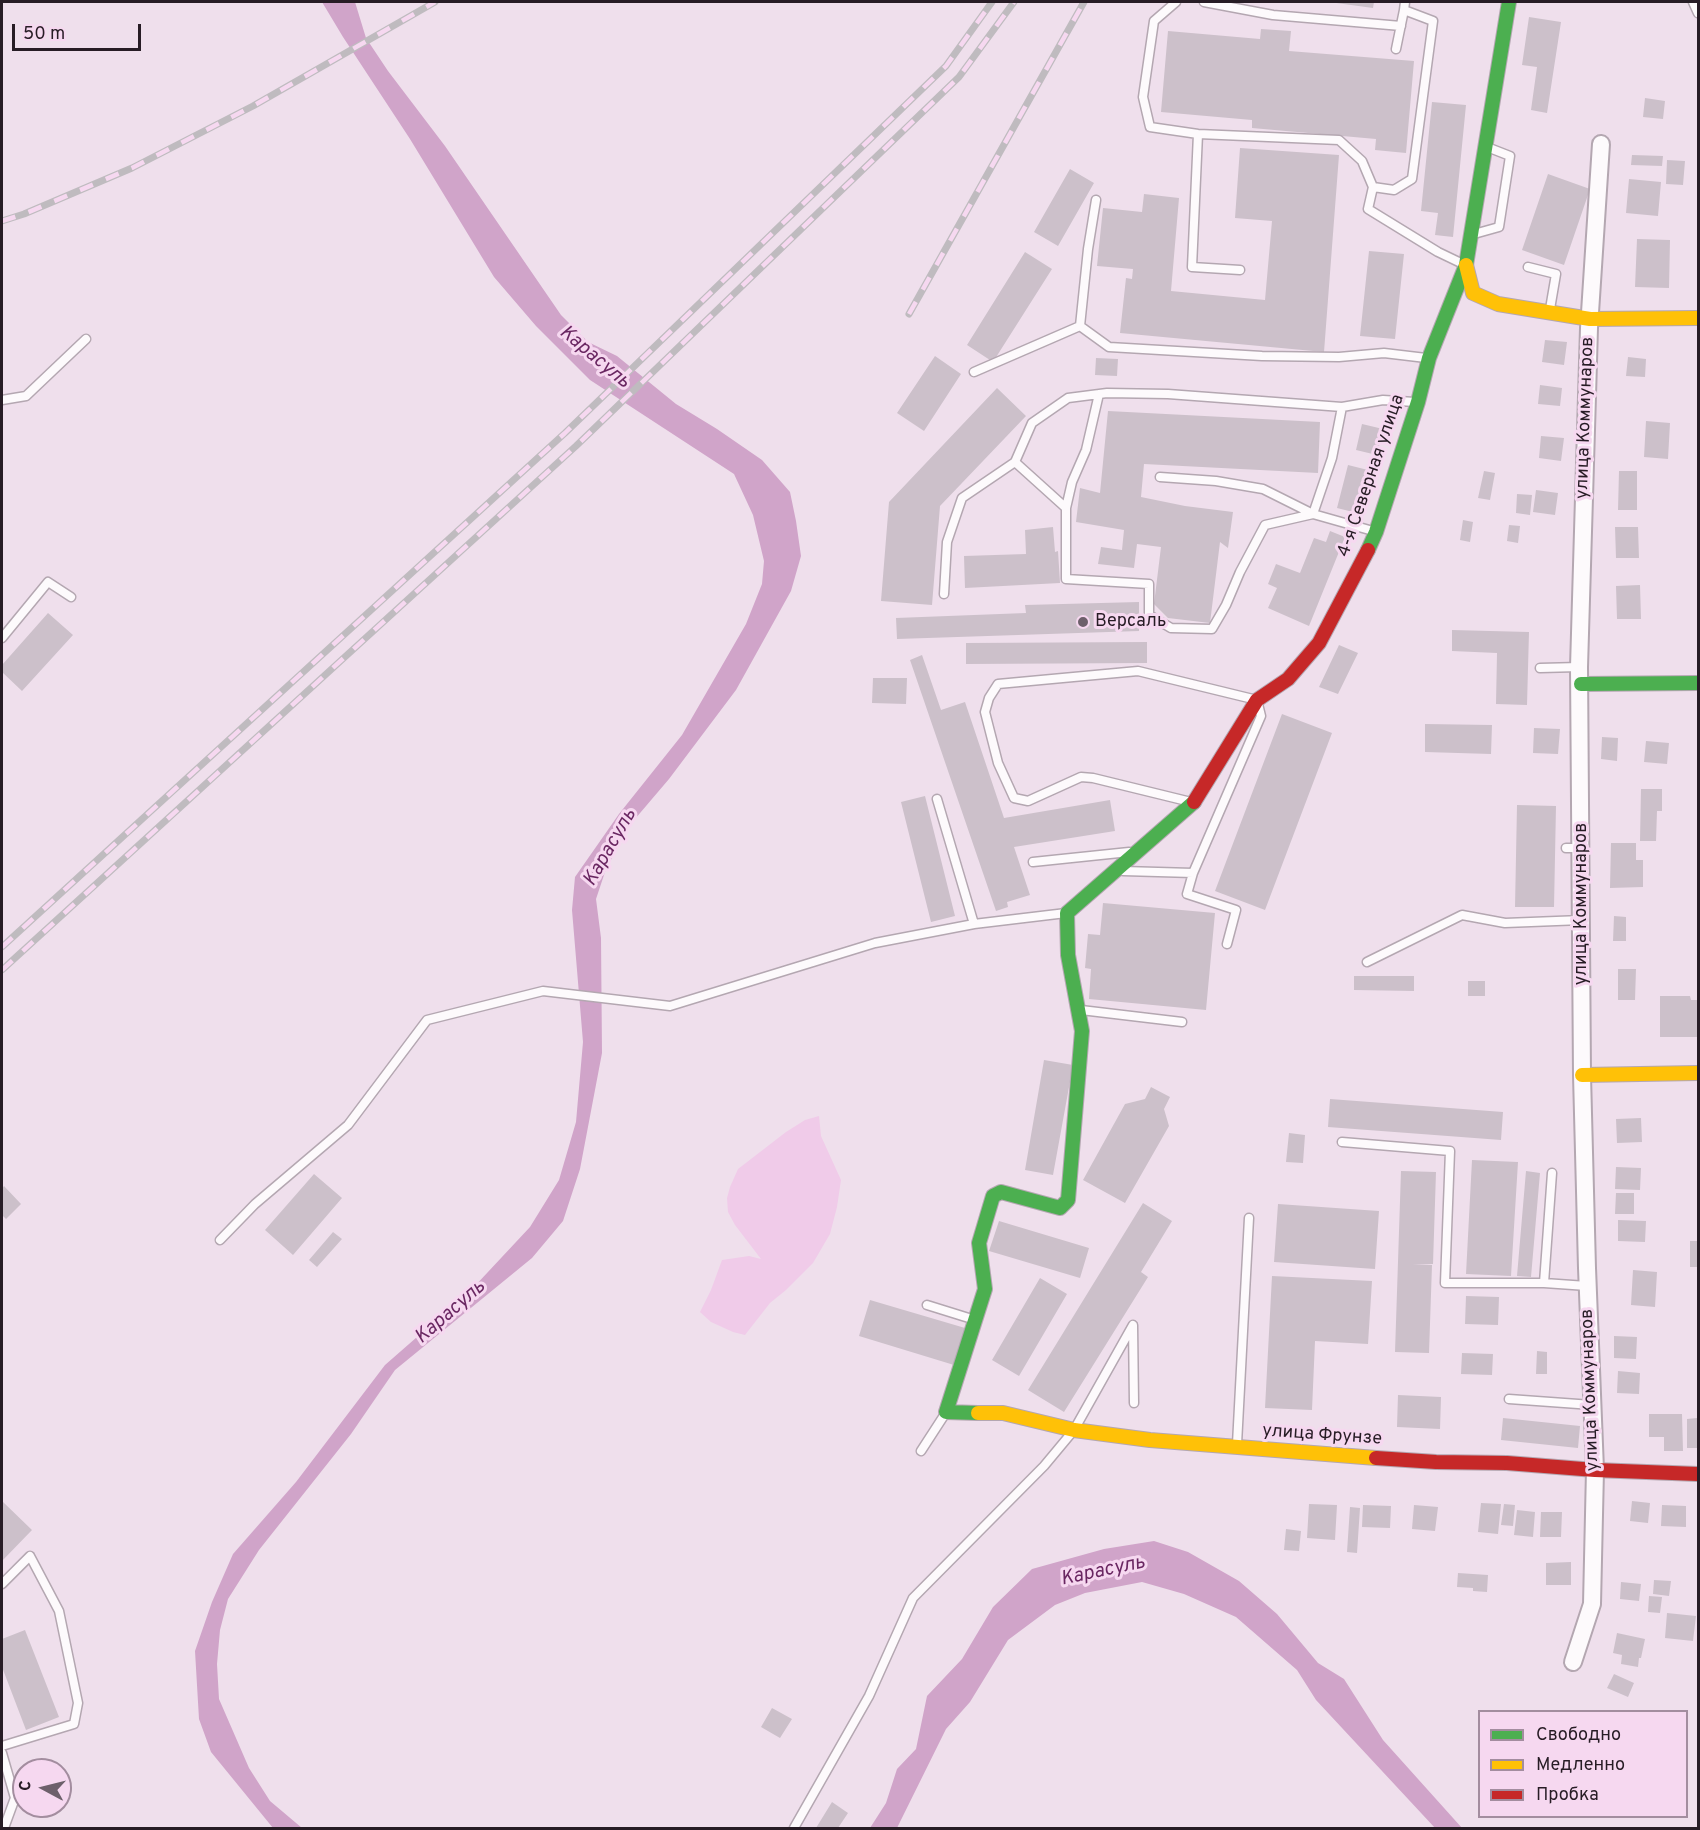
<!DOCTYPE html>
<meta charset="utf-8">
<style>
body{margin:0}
#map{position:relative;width:1700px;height:1830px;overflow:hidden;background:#efdfec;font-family:Overpass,sans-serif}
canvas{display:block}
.frame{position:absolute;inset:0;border:3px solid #271c25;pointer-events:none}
.legend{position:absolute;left:1478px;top:1710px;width:210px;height:108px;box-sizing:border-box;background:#f6d8f0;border:2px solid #a38d9f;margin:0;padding:8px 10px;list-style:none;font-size:18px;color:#271c25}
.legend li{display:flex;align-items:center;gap:12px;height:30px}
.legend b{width:30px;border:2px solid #a38d9f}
.north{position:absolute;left:12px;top:1758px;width:60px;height:60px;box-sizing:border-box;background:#f6d8f0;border:2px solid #a38d9f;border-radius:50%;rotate:277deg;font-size:16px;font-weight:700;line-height:24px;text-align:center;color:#271c25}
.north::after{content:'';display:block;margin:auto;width:21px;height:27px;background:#6d606b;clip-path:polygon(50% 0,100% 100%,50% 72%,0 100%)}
.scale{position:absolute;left:12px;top:24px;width:129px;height:27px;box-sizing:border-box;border:3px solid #271c25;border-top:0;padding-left:8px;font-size:18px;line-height:21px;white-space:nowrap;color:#271c25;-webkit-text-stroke:4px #f6d8f0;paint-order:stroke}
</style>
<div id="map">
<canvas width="1700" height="1830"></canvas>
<div class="frame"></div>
<ul class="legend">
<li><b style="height:8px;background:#4caf50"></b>Свободно</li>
<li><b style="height:8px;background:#ffc107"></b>Медленно</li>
<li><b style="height:8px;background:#c62828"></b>Пробка</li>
</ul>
<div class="north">С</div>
<div class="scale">50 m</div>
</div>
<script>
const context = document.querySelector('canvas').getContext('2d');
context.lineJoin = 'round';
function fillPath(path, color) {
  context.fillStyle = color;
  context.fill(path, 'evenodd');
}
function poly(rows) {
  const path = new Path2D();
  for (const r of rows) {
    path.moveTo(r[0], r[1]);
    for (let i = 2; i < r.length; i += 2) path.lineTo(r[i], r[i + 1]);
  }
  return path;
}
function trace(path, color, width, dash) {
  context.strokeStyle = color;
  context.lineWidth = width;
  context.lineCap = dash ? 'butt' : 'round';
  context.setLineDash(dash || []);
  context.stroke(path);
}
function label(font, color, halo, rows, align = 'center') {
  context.font = font + ' Overpass,sans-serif';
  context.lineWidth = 6;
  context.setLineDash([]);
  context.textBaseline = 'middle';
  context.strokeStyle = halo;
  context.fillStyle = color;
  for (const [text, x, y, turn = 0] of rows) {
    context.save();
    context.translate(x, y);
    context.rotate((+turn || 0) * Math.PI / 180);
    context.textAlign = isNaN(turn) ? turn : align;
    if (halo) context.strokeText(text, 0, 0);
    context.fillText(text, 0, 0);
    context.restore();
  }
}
const green = poly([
 [819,1116,821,1136,841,1180,837,1207,830,1234,813,1263,786,1290,770,1303,745,1335,733,1332,711,1322,700,1312,711,1290,722,1260,749,1256,761,1259,735,1225,728,1212,727,1198,730,1187,738,1169,786,1132,805,1120]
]);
const water = poly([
 [322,2,355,2,366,38,388,71,445,146,561,315,588,342,617,356,676,404,717,429,762,460,790,492,796,521,801,556,791,591,736,690,669,779,629,826,606,869,596,899,601,938,602,1053,580,1169,563,1221,532,1258,395,1370,351,1434,259,1550,228,1599,220,1630,217,1664,219,1699,249,1768,270,1801,302,1828,273,1828,211,1752,199,1719,195,1651,212,1602,233,1554,296,1482,385,1365,473,1288,530,1227,559,1180,576,1122,583,1042,572,910,575,877,619,814,682,735,746,624,762,584,764,561,753,515,734,474,590,380,536,326,494,277,410,139,343,37],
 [1154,1541,1188,1552,1239,1581,1277,1614,1318,1663,1344,1679,1383,1740,1462,1828,1435,1828,1316,1700,1297,1670,1236,1617,1184,1594,1142,1582,1085,1593,1055,1605,1008,1640,970,1702,946,1729,897,1828,870,1828,886,1803,897,1769,916,1749,927,1696,962,1659,993,1607,1032,1569,1104,1549]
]);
const building = poly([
 [1329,2,1374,2,1373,8],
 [1529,17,1561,22,1547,113,1531,110,1537,67,1522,65],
 [1261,29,1291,31,1289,51,1414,61,1406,153,1375,150,1376,139,1252,128,1252,120,1161,112,1168,31,1260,39],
 [1645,98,1665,101,1663,119,1643,117],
 [1432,102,1466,105,1453,237,1435,235,1438,213,1421,211],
 [1240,148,1339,155,1324,352,1120,333,1126,278,1132,279,1133,269,1097,266,1103,208,1142,212,1144,194,1179,198,1171,291,1265,300,1272,221,1235,218],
 [1632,155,1663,156,1662,166,1631,165],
 [1667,160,1685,161,1683,185,1666,184],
 [1070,169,1094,183,1058,246,1034,232],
 [1548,174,1590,189,1564,265,1522,250],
 [1629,179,1661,182,1658,216,1626,213],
 [1637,239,1670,240,1669,288,1635,287],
 [1369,251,1404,254,1395,339,1360,336],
 [1025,252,1052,269,993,362,967,345],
 [1545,340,1567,342,1564,365,1542,362],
 [935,356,961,374,924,431,897,413],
 [1628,357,1646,359,1645,377,1626,376],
 [1096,358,1118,359,1117,376,1095,375],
 [1540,385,1562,388,1560,406,1538,404],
 [997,388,1026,416,940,506,932,605,881,601,889,502],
 [1108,411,1320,422,1318,473,1144,464,1141,497,1185,506,1233,512,1228,548,1220,542,1210,623,1168,618,1154,604,1161,547,1137,544,1134,568,1098,564,1101,547,1122,550,1124,530,1076,522,1080,488,1100,493],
 [1646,421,1670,423,1668,459,1644,457],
 [1362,424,1383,429,1377,455,1356,450],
 [1541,436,1564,438,1561,461,1539,458],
 [1348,465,1372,471,1361,514,1337,508],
 [1484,471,1495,473,1490,500,1478,498],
 [1619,471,1637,471,1637,510,1618,510],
 [1536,490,1558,493,1555,515,1533,512],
 [1517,494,1532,495,1530,515,1516,513],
 [1463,520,1473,522,1470,542,1460,540],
 [1509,525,1520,526,1518,543,1507,541],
 [1053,527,1055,552,1058,551,1060,583,965,588,964,556,1026,554,1025,530],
 [1615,527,1638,527,1639,558,1616,558],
 [1330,531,1345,537,1309,626,1268,608,1277,588,1268,584,1276,564,1300,573,1314,538,1326,542],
 [1640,585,1641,619,1617,619,1616,586],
 [1139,602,1139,631,897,639,896,618,1026,613,1025,605],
 [48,613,73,635,22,691,2,672,2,665],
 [1452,630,1529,632,1527,705,1496,704,1497,653,1452,651],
 [1147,642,1147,663,966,664,966,643],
 [1339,645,1358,653,1338,694,1319,687],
 [922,655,941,710,965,702,1004,818,1110,800,1115,831,1014,847,1030,895,1007,902,1008,907,996,911,910,660],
 [873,678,907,678,906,704,872,703],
 [1282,714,1332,733,1265,910,1215,891],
 [1425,724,1492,725,1491,754,1425,752],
 [1534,728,1560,729,1558,754,1533,753],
 [1602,737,1618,738,1617,761,1601,759],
 [1646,741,1669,743,1667,764,1644,762],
 [1641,789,1662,789,1662,811,1657,811,1656,841,1640,841],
 [925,796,955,916,931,922,901,802],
 [1517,805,1556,806,1554,907,1515,907],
 [1611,843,1636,843,1636,860,1643,860,1643,887,1610,888],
 [1103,903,1215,913,1206,1010,1089,999,1091,969,1085,968,1088,934,1100,935],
 [1614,916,1626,917,1626,941,1613,941],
 [1618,969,1636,969,1635,1000,1618,1000],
 [1354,976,1414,976,1414,991,1354,990],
 [1468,981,1485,981,1485,996,1468,996],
 [1660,996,1690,996,1691,1000,1698,1000,1698,1037,1660,1037],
 [1044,1060,1073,1065,1053,1175,1025,1170],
 [1151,1087,1170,1097,1164,1109,1169,1126,1125,1203,1083,1180,1125,1104,1145,1099],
 [1330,1099,1503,1112,1501,1140,1328,1127],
 [1641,1118,1642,1142,1617,1143,1616,1119],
 [1289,1133,1305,1135,1303,1163,1286,1162],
 [1472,1160,1518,1162,1511,1276,1466,1274],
 [1616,1167,1641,1168,1640,1190,1615,1189],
 [1401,1171,1436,1172,1433,1264,1413,1264,1432,1265,1429,1353,1395,1352],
 [1526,1171,1540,1173,1531,1277,1517,1276],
 [314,1174,342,1198,293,1255,265,1230],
 [4,1186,21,1204,6,1219,2,1215,2,1189],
 [1616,1193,1634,1193,1634,1214,1615,1214],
 [1143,1203,1172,1221,1141,1272,1148,1277,1064,1412,1028,1390],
 [1278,1204,1379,1211,1375,1269,1274,1262],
 [1618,1220,1646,1221,1645,1242,1618,1241],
 [999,1221,1089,1248,1080,1278,989,1251],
 [333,1232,342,1239,317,1267,309,1260],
 [1690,1241,1698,1241,1698,1267,1690,1267],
 [1633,1270,1657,1272,1655,1307,1631,1305],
 [1272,1276,1372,1281,1368,1344,1315,1341,1312,1410,1265,1408],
 [1040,1278,1067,1294,1019,1376,992,1360],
 [1466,1296,1499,1297,1498,1325,1465,1324],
 [870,1300,965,1328,954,1365,859,1336],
 [1614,1336,1637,1337,1636,1359,1614,1358],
 [1537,1351,1547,1352,1547,1374,1536,1374],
 [1462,1353,1493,1354,1492,1375,1461,1374],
 [1618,1371,1640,1373,1639,1394,1617,1393],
 [1398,1395,1441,1397,1440,1429,1397,1427],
 [1649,1414,1682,1414,1683,1451,1664,1451,1664,1437,1649,1437],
 [1503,1418,1580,1426,1578,1448,1501,1440],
 [1697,1418,1698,1448,1687,1448,1687,1419],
 [2,1501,32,1530,2,1561],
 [1632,1501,1650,1503,1648,1523,1630,1521],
 [1481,1503,1501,1504,1498,1534,1478,1532],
 [1309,1504,1337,1505,1335,1540,1307,1538],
 [1504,1504,1515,1505,1513,1526,1501,1525],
 [1363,1505,1391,1506,1390,1528,1362,1527],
 [1414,1505,1438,1507,1435,1531,1412,1529],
 [1662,1505,1686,1506,1686,1527,1661,1526],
 [1350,1507,1360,1508,1357,1553,1347,1552],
 [1517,1510,1535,1512,1533,1537,1514,1535],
 [1541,1512,1562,1512,1561,1537,1540,1537],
 [1286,1529,1301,1531,1299,1551,1284,1550],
 [1571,1562,1571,1585,1546,1585,1546,1563],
 [1458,1573,1488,1575,1487,1592,1473,1591,1473,1588,1457,1587],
 [1654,1580,1671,1581,1669,1596,1653,1594],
 [1621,1582,1641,1584,1639,1601,1620,1599],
 [1649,1596,1662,1597,1660,1613,1648,1612],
 [1667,1613,1696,1616,1693,1641,1665,1638],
 [25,1630,59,1717,26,1730,2,1667,2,1639],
 [1617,1633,1645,1639,1641,1658,1639,1658,1638,1667,1621,1664,1622,1655,1613,1653],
 [1614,1674,1634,1683,1628,1697,1607,1688],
 [772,1708,792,1719,780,1738,761,1727],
 [832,1802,848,1813,838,1828,816,1828]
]);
const lane = poly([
 [1176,2,1154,21,1143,97,1150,127,1198,134,1339,140,1362,161,1373,187],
 [1204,2,1273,15,1401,26],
 [1405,2,1404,10,1433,21,1412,179,1394,190,1373,187,1368,209,1438,252,1463,264],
 [1693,2,1698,13],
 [1396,49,1404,10],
 [1198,134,1192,267,1240,270],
 [1474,234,1499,227,1510,156,1487,147],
 [1528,267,1556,274,1550,309],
 [1080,326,1088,249,1096,200],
 [974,372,1080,326,1109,347,1262,356,1339,357,1384,353,1426,358],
 [2,400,26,396,86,339],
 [1015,462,1032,423,1068,398,1107,393,1168,394,1342,407,1383,400,1415,402],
 [1160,477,1216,481,1263,489,1313,514,1332,458,1342,407],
 [1066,508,1072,482,1086,450,1099,394],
 [944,594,947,542,962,498,1015,462,1066,508,1066,579,1149,584,1149,615,1171,628,1212,629,1226,605,1240,572,1265,525,1313,514,1373,531],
 [2,638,48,582,71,597],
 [1540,668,1579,667],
 [937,799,974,924],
 [1566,848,1581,848],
 [1033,862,1129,852],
 [1123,871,1193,873,1261,716,1257,700,1138,671,998,684,989,698,985,712,998,763,1014,798,1028,801,1081,777,1093,778,1191,802],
 [1193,873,1187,894,1236,910,1227,944],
 [1367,962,1462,915,1505,923,1582,920],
 [1081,1010,1182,1022],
 [1342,1142,1450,1151,1445,1283,1544,1283],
 [1552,1173,1544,1283,1587,1286],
 [220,1240,255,1204,348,1125,427,1020,543,991,670,1006,875,943,974,924,1066,913],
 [927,1305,972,1319],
 [1509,1399,1592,1405],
 [1237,1444,1249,1218],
 [921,1451,945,1414],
 [2,1584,30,1556,59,1611,78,1703,74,1724,2,1746],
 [2,1753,15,1798,4,1828],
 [794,1828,869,1696,913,1598,1044,1466,1074,1430,1133,1325,1134,1403]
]);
const street = poly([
 [1573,1662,1592,1604,1595,1470,1587,1268,1582,1075,1579,667,1589,328,1601,144]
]);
const fast = poly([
 [1368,550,1376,532,1418,402,1429,358,1466,265,1509,2],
 [1581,684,1698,683],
 [978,1413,946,1412,985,1289,979,1243,993,1196,1001,1192,1060,1208,1068,1200,1082,1031,1068,955,1067,913,1194,802]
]);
const slow = poly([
 [1466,265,1473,293,1498,304,1590,319,1698,318],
 [1582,1075,1698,1073],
 [978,1413,1003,1413,1074,1430,1150,1440,1376,1458]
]);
const jam = poly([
 [1194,802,1257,700,1288,679,1319,643,1368,550],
 [1376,1458,1436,1462,1507,1463,1595,1470,1698,1474]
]);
const rail = poly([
 [2,221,24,214,132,168,253,106,435,2],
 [909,314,1084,2],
 [2,947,565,433,946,66,992,2],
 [2,970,576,446,959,77,1014,2]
]);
const markers = [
 [1083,622,6,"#6d606b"]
];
const streetNames = [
 ["улица Коммунаров",1586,418,-88],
 ["4-я Северная улица",1372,476,-71],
 ["улица Коммунаров",1582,904,-90],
 ["улица Коммунаров",1591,1390,-92],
 ["улица Фрунзе",1322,1436,4]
];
const poiNames = [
 ["Версаль",1095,622]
];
const waterNames = [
 ["Карасуль",594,358,40],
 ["Карасуль",611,848,-60],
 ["Карасуль",451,1313,-41],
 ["Карасуль",1103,1572,-12]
];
fillPath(green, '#f0cbe9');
fillPath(water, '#d0a4c9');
fillPath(building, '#ccc0ca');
trace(lane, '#b4a7b1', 11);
trace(street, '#b4a7b1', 20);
trace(fast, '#b4a7b1', 16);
trace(slow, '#b4a7b1', 16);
trace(jam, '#b4a7b1', 16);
trace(lane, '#fdfafc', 8);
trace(street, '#fdfafc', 16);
trace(fast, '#4caf50', 14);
trace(slow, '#ffc107', 14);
trace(jam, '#c62828', 14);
trace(rail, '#bfbbbf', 7);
trace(rail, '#f6d8f0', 4.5, [14]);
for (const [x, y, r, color] of markers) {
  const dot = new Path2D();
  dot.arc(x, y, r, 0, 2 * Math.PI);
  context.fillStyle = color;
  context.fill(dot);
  trace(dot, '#f6d8f0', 2);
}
label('18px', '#271c25', '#f6d8f0', streetNames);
label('18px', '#271c25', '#f6d8f0', poiNames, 'left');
label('italic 20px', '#6a2762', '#f6d8f0', waterNames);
</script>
